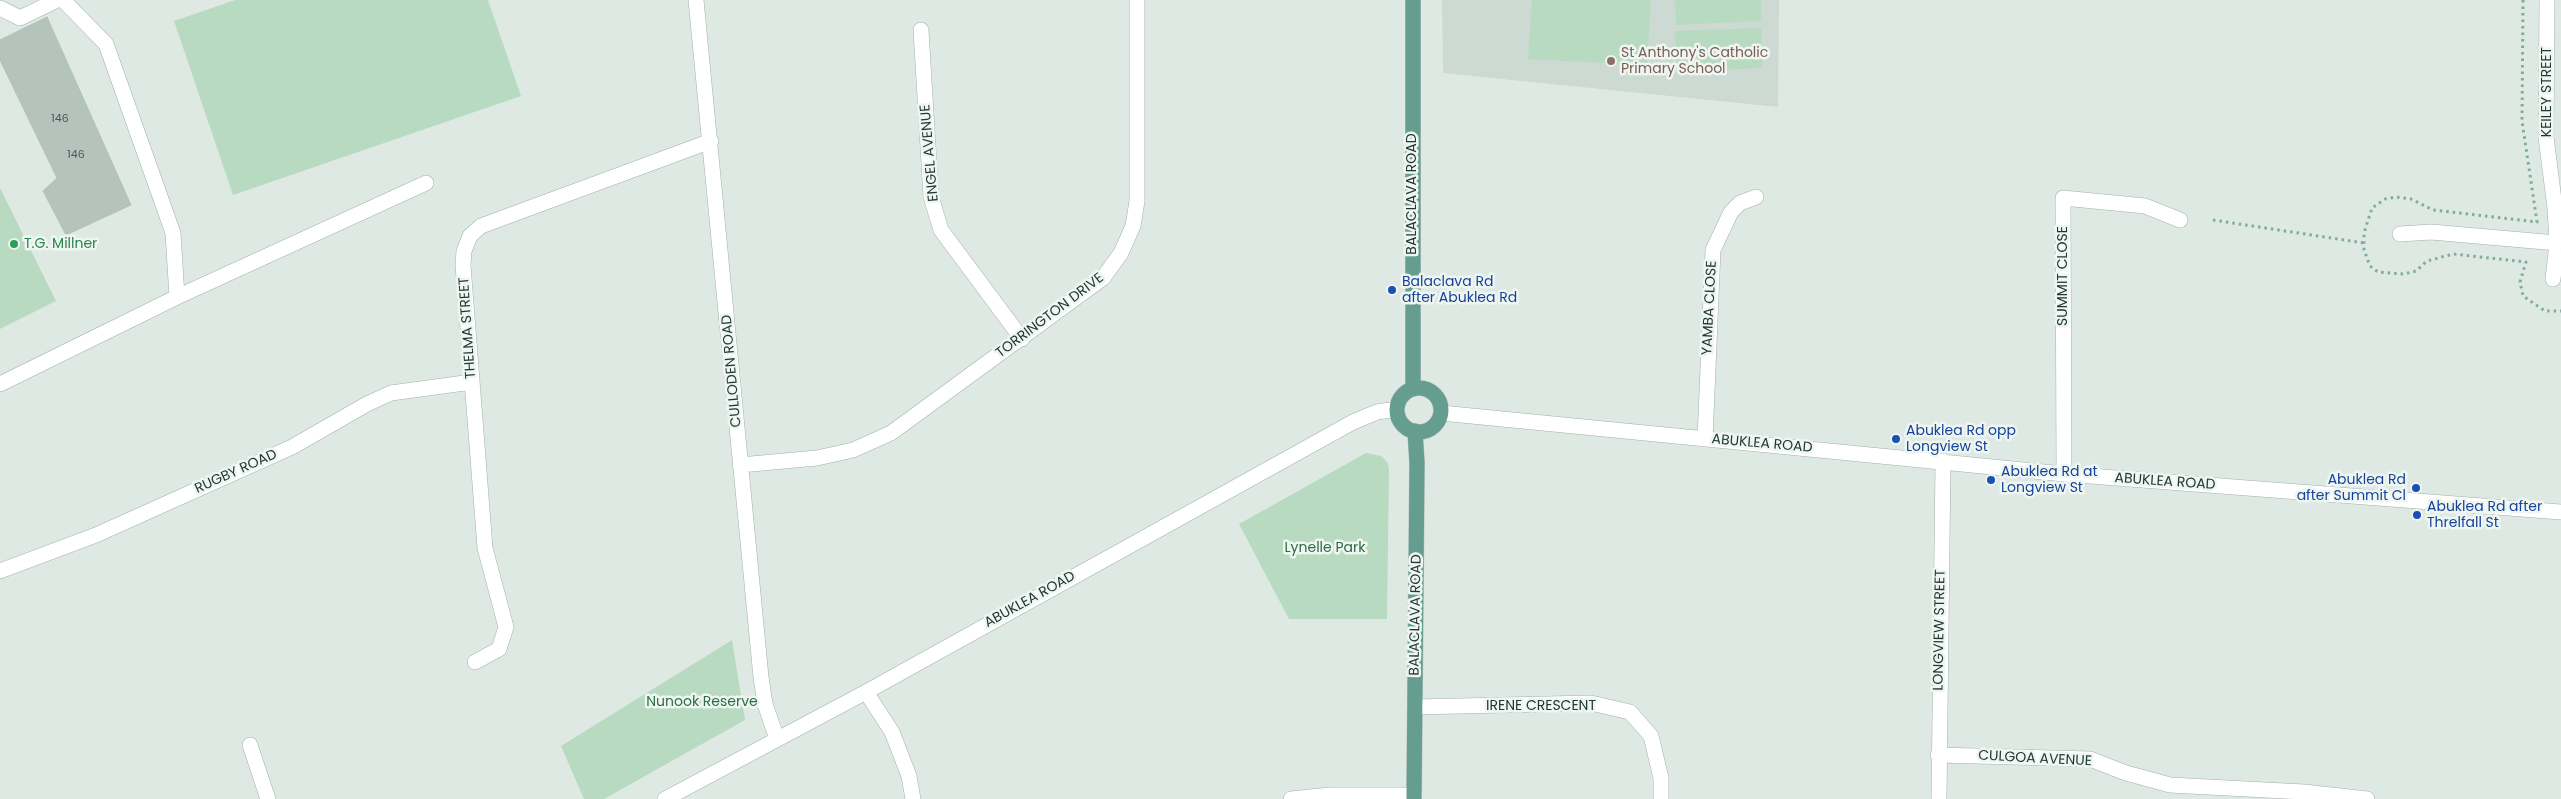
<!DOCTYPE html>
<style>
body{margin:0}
canvas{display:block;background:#dee9e4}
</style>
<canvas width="2561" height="799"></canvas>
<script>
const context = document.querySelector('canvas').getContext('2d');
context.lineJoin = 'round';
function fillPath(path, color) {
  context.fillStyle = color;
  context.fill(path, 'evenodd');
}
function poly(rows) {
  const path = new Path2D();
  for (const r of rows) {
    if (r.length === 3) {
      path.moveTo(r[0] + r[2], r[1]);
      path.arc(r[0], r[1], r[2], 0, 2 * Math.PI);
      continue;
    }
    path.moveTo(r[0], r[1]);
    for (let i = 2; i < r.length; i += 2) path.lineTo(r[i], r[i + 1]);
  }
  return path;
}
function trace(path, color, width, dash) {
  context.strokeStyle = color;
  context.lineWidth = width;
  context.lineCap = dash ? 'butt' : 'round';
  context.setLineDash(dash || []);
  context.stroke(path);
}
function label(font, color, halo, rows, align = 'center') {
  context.font = font + ' Poppins,sans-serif';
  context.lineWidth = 5;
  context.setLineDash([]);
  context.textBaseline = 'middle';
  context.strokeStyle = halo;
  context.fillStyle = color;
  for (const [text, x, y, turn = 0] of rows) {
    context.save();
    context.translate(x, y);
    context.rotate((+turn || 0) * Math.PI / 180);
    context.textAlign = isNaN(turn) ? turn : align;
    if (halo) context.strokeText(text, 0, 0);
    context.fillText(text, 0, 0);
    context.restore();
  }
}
const built = poly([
 [1442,0,1779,0,1778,107,1443,73]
]);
const green = poly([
 [235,0,488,0,521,96,233,195,174,21],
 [1532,0,1651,0,1647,65,1528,59],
 [1675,0,1761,0,1761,21,1676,25],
 [1761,28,1762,68,1677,72,1675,31],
 [0,188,56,301,0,329],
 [1366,453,1381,456,1387,462,1389,469,1387,619,1289,619,1239,524],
 [732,640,745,720,604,799,584,799,561,746]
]);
const building = poly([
 [47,17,131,205,66,235,43,191,57,178,0,60,0,40,47,17]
]);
const path = poly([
 [2523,0,2522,121,2537,222,2433,210,2411,199,2396,197,2385,199,2372,208,2364,233,2364,250,2370,266,2378,272,2390,273,2404,274,2416,271,2427,261,2453,254,2526,262,2520,282,2523,296,2545,311,2561,311],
 [2213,220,2364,243]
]);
const minor = poly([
 [63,0,106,44,173,233,177,297],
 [696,0,761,677,765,704,777,739],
 [2547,0,2546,137,2555,208,2557,243,2553,279],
 [0,8,20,18,57,0],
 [921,30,931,197,941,230,1022,339],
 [2400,234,2431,232,2557,243],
 [0,384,177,297,426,183],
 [1441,413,2064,474,2561,512],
 [1705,439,1713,250,1731,212,1740,203,1756,197],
 [740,465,817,458,853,450,891,433,1103,278,1121,253,1133,226,1137,201,1137,0],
 [2064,474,2063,198,2145,206,2180,220],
 [0,571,96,535,292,447,367,404,391,393,472,382],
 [475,662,499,649,506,627,485,548,463,265,464,251,470,236,481,226,711,141],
 [866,692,892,732,909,776,913,799],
 [1415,707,1591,703,1630,712,1651,736,1661,778,1661,799],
 [250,745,268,799],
 [1938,755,2090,759,2126,773,2170,785,2304,792,2367,799],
 [665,799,866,692,1353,422,1377,412,1397,409],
 [1291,799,1330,795,1414,795],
 [1939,799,1943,461]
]);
const major = poly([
 [1419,410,22],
 [1413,389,1413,0],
 [1414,799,1417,463,1415,431]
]);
const markers = [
 [1611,61,5,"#8d6e63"],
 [14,244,5,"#2e9e5b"],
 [1392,290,5,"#1a4fb4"],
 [1896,439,5,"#1a4fb4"],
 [1991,480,5,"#1a4fb4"],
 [2416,488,5,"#1a4fb4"],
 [2417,515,5,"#1a4fb4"]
];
const numberNames = [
 ["146",60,119],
 ["146",76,155]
];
const educationNames = [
 ["St Anthony's Catholic",1621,53],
 ["Primary School",1621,69]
];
const streetNames = [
 ["KEILEY STREET",2547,92,-90],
 ["ENGEL AVENUE",930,153,-95],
 ["BALACLAVA ROAD",1412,194,-90],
 ["SUMMIT CLOSE",2063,276,-90],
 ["YAMBA CLOSE",1710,308,-87],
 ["TORRINGTON DRIVE",1050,316,-37],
 ["THELMA STREET",468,328,-94],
 ["CULLODEN ROAD",732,371,-95],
 ["ABUKLEA ROAD",1762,444,5],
 ["RUGBY ROAD",236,472,-24],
 ["ABUKLEA ROAD",2165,482,4],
 ["ABUKLEA ROAD",1030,600,-29],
 ["BALACLAVA ROAD",1416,615,-89],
 ["LONGVIEW STREET",1940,630,-89],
 ["IRENE CRESCENT",1541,706],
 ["CULGOA AVENUE",2035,759,3]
];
const leisureNames = [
 ["T.G. Millner",24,244]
];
const transitNames = [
 ["Balaclava Rd",1402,282],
 ["after Abuklea Rd",1402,298],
 ["Abuklea Rd opp",1906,431],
 ["Longview St",1906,447],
 ["Abuklea Rd at",2001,472],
 ["Longview St",2001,488],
 ["Abuklea Rd",2406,480,"right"],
 ["after Summit Cl",2406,496,"right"],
 ["Abuklea Rd after",2427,507],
 ["Threlfall St",2427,523]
];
const parkNames = [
 ["Lynelle Park",1325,548],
 ["Nunook Reserve",702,702]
];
fillPath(built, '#cdd9d3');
fillPath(green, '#b8dac1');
fillPath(building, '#b4c4bd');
trace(building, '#b1c2bb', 1);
trace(minor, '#a2b0ab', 16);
trace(major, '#bcc3c2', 16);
trace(path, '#80ac9d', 3, [2.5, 4]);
trace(minor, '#fff', 15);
trace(major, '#659d8e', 15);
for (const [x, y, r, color] of markers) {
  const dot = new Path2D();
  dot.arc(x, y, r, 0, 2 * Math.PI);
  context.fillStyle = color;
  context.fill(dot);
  trace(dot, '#eff6f2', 2);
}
label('11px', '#465b55', null, numberNames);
label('14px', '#785e54', '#eff6f2', educationNames, 'left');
label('14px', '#213832', '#eff6f2', streetNames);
label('14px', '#27864d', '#eff6f2', leisureNames, 'left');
label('14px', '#164399', '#eff6f2', transitNames, 'left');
label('14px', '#2d6d45', '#eff6f2', parkNames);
</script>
